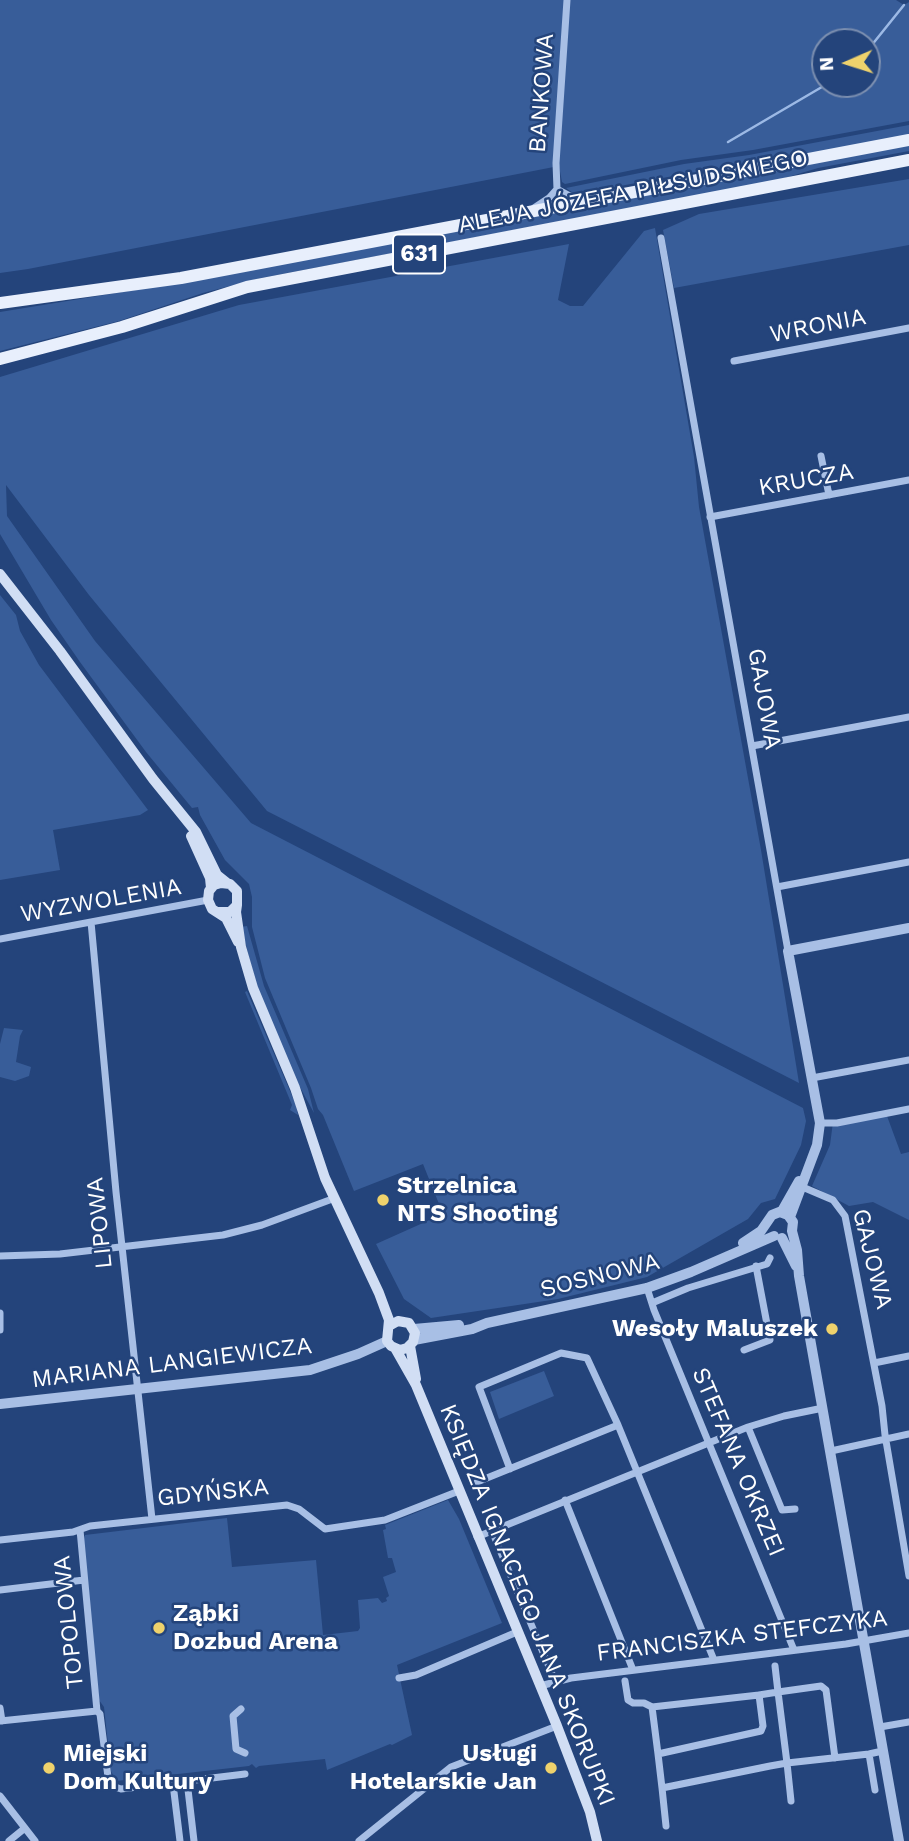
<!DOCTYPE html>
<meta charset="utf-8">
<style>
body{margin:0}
#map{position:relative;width:909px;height:1841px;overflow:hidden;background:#24447b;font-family:"Work Sans",sans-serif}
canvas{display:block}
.north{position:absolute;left:811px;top:28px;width:70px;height:70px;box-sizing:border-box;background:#24447b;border:2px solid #7c8fb0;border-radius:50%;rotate:267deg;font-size:19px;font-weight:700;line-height:28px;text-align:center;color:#fff}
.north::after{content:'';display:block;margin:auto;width:24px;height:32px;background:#efd26c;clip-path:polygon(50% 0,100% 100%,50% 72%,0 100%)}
</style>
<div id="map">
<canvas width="909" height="1841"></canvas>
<div class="north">N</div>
</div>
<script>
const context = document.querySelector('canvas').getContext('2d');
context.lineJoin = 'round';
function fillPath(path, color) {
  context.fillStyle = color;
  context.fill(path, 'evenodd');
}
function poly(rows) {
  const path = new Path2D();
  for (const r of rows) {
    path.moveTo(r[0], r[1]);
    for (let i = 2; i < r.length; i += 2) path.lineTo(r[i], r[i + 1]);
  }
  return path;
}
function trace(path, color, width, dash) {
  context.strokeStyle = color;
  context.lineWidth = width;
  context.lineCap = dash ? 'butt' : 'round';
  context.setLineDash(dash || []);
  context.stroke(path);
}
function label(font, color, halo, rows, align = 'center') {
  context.font = font + ' "Work Sans",sans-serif';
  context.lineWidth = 5;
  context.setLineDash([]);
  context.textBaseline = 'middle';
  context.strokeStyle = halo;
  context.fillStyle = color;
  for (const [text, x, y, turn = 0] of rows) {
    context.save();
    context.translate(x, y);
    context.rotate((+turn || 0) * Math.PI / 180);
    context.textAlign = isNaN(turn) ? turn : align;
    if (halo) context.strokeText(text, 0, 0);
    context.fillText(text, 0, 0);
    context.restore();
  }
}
const green = poly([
 [0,0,896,0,904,5,909,2,909,121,753,150,681,160,565,184,562,182,559,166,28,269,0,273],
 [825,42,867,42,867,84,825,84],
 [909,125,909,135,750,165,689,173,583,193,573,193,566,188,684,164,749,155],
 [909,145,909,151,818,168,778,180,261,278,203,293,119,321,0,351,0,312,208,278],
 [909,179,909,245,674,288,663,230,699,214],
 [655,228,694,457,699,507,761,850,799,1083,267,811,89,595,6,485,7,516,95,641,251,823,803,1108,806,1121,801,1145,775,1199,761,1203,748,1219,647,1277,558,1299,431,1318,404,1299,376,1244,443,1214,423,1164,354,1191,323,1115,318,1109,311,1088,265,978,252,927,252,897,249,884,225,860,200,815,198,807,192,808,146,752,80,662,51,620,0,534,0,377,239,305,569,244,558,300,570,306,583,306,644,231],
 [0,595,16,615,20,631,39,665,148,810,140,815,53,830,60,870,0,880],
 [247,926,264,986,308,1089,314,1113,295,1078,259,994,241,927],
 [247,991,296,1105,298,1115,290,1110,292,1105,245,992],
 [4,1028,23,1030,20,1036,16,1062,31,1067,29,1076,15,1081,0,1077,0,1044],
 [887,1116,901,1154,909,1152,909,1220,873,1202,849,1206,812,1186,830,1145,833,1122],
 [544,1371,554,1396,499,1419,490,1392],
 [448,1500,459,1519,502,1623,397,1665,412,1735,392,1745,390,1744,327,1770,325,1759,259,1766,256,1768,252,1764,249,1766,116,1781,111,1771,104,1707,99,1700,82,1545,85,1535,227,1518,232,1567,316,1560,323,1635,358,1631,360,1628,358,1600,378,1598,382,1603,387,1601,386,1598,389,1596,383,1577,396,1572,392,1558,388,1558,383,1530,386,1529,385,1525]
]);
const stream = poly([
 [867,51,904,5],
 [728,142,827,84]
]);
const minor = poly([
 [557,189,570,196,582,199],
 [534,208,549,198,557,189,556,163,567,0],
 [661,238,788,951],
 [734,361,909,328],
 [821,456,829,495],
 [710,517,909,480],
 [752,746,909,717],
 [777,887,909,862],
 [91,922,116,1192,152,1519],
 [0,939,208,900],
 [812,1078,909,1060],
 [820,1123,837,1123,909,1109],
 [800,1186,833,1200,845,1216,882,1406,885,1435,909,1576],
 [0,1256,60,1254,223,1235,262,1225,335,1198],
 [647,1288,654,1310,794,1650],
 [652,1303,688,1288,767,1264,770,1258],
 [0,1313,0,1330],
 [744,1350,770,1340,756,1266],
 [874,1363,909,1356],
 [748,1427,782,1510,795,1509],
 [831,1451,909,1434],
 [510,1469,479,1387,561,1353,587,1358,618,1425,714,1660],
 [477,1482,618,1425],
 [565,1500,633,1670],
 [80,1530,97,1711],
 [492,1531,555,1681],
 [477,1537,748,1427,784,1416,823,1408],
 [0,1540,73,1532,90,1526,287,1505,299,1509,325,1529,385,1520,459,1491],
 [0,1590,84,1580],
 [399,1678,416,1675,517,1632],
 [625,1681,628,1700,633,1703,644,1703,652,1707],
 [540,1686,571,1678,846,1644,909,1633],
 [759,1695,778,1692,775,1666],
 [0,1708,2,1721],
 [241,1709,233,1716,236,1749,245,1753],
 [0,1721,97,1711,100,1714,108,1777,112,1786,121,1789,245,1774],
 [880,1727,909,1722],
 [658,1754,652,1707,759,1695,763,1726,761,1731,658,1754,662,1788],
 [869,1754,875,1790],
 [835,1758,826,1690,821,1686,778,1692,787,1763,869,1754,878,1752],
 [187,1781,194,1841],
 [173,1784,180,1841],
 [0,1796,35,1841],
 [666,1826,662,1788,770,1766,787,1763,791,1801],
 [9,1841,25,1828],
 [359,1841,451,1767,557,1726]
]);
const tertiary = poly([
 [780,1212,788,1215,793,1222,792,1231,797,1250,799,1276,899,1841],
 [790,1217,817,1145,820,1123,788,951,909,928],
 [782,1238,796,1266],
 [743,1243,761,1231,772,1215,782,1211,799,1181],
 [414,1329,459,1325],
 [414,1340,472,1329,487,1323,647,1288,691,1272,774,1236],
 [0,1404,310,1370,358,1354,387,1341]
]);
const secondary = poly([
 [0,574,60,651,153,779,196,832,217,875,227,883],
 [191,836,210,878,211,888],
 [237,905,236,912,241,947,253,988,295,1088,325,1178,379,1293,389,1320,387,1341,391,1346,400,1350,407,1348,413,1342,415,1333,409,1323,398,1321,389,1326],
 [218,912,230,912,237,905,237,891,230,884,221,883,214,885,209,891,208,900,212,909,226,918,238,942],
 [410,1346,416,1379],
 [395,1348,416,1385,557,1726,590,1812,597,1841]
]);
const primary = poly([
 [0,303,181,278,909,140],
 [0,359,122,327,247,287,909,160]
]);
const markers = [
 [383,1200,7,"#efd26c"],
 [832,1329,7,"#efd26c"],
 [159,1628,7,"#efd26c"],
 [49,1768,7,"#efd26c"],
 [551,1768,7,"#efd26c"]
];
const shields = [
 [419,254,52]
];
const shieldNames = [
 ["631",419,254]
];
const streetNames = [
 ["BANKOWA",542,93,-86],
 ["ALEJA JÓZEFA PIŁSUDSKIEGO",633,192,-11],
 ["WRONIA",818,326,-11],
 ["KRUCZA",806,480,-10],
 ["GAJOWA",764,699,80],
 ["WYZWOLENIA",101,901,-10],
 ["LIPOWA",100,1223,-96],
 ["GAJOWA",872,1259,76],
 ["SOSNOWA",600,1276,-14],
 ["MARIANA LANGIEWICZA",172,1363,-7],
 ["STEFANA OKRZEI",738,1462,67],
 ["GDYŃSKA",213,1493,-6],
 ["KSIĘDZA IGNACEGO JANA SKORUPKI",527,1605,68],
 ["TOPOLOWA",69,1622,-96],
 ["FRANCISZKA STEFCZYKA",742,1636,-7]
];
const poiNames = [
 ["Strzelnica",397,1186],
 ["NTS Shooting",397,1214],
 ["Wesoły Maluszek",818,1329,"right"],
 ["Ząbki",173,1614],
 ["Dozbud Arena",173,1642],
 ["Miejski",63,1754],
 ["Dom Kultury",63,1782],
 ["Usługi",537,1754,"right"],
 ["Hotelarskie Jan",537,1782,"right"]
];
fillPath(green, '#385d99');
trace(stream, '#9cb9e5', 2.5);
trace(minor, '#a8bfe5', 7);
trace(tertiary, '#a8bfe5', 10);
trace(secondary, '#d1def4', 10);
trace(primary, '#e8effc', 12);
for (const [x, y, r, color] of markers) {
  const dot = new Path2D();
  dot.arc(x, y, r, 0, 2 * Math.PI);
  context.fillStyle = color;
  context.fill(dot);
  trace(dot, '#24447b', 2.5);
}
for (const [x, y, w] of shields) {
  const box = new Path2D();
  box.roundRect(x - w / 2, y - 19.5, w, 39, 5);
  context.fillStyle = '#24447b';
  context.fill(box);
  trace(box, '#fff', 2);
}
label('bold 23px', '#fff', null, shieldNames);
label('24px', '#fff', '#24447b', streetNames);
label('bold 24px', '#fff', '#24447b', poiNames, 'left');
</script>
